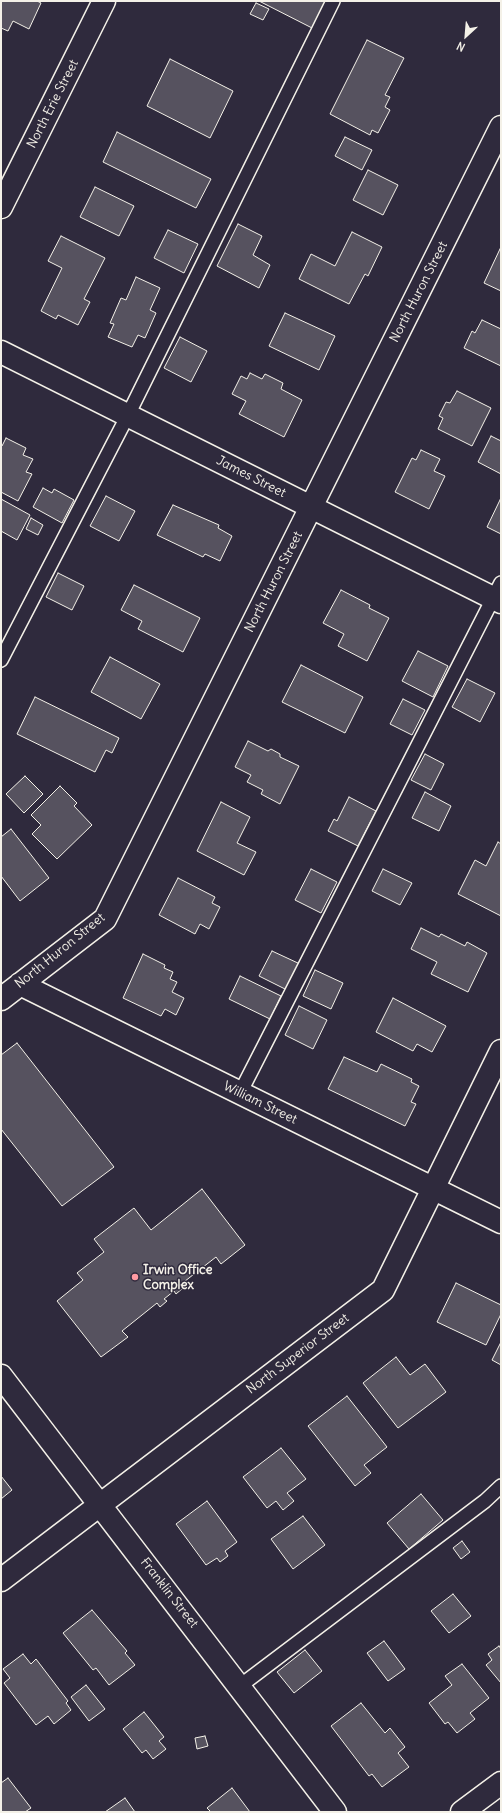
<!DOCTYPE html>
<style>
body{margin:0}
#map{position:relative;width:502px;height:1813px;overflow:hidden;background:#2f2a3d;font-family:Delius,sans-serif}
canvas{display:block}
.frame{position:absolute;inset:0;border:2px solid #f4f1e8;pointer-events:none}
.north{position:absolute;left:446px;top:16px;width:40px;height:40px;-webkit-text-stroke:3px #2f2a3d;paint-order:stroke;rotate:206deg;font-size:11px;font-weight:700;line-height:16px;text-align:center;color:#f4f1e8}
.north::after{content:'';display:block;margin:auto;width:14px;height:18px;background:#f4f1e8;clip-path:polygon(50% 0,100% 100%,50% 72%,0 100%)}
</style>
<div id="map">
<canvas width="502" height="1813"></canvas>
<div class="frame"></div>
<div class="north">N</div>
</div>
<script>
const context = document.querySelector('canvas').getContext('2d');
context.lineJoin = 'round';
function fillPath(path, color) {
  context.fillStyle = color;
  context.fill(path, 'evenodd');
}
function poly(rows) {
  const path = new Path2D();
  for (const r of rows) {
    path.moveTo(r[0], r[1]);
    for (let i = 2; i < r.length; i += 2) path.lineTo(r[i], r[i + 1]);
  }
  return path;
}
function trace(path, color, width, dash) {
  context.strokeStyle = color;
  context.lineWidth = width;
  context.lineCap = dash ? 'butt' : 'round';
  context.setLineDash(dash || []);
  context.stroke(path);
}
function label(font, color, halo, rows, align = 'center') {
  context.font = font + ' Delius,sans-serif';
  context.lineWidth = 3;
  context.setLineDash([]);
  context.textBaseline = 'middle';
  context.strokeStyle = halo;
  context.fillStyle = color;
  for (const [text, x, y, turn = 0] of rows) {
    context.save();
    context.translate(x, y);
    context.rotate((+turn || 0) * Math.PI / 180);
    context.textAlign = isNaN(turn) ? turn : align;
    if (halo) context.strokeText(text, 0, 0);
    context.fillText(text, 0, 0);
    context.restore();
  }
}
const building = poly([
 [1,1,37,1,41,3,29,29,13,21,8,31,1,28,1,1],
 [259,1,328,1,314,29,259,1],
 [256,3,269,9,263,20,250,14,256,3],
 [367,40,404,58,385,95,390,97,385,107,390,110,378,133,372,130,370,135,330,114,367,40],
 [170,59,233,91,210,138,147,106,170,59],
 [117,132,211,179,196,208,103,162,117,132],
 [345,137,372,150,362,170,335,156,345,137],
 [368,170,398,185,383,215,353,200,368,170],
 [95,187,134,206,119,236,80,217,95,187],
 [238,224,262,236,253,255,270,265,259,288,217,266,238,224],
 [168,230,198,244,184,273,154,258,168,230],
 [352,232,382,247,368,276,365,274,349,304,299,279,311,254,335,266,352,232],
 [61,236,105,258,84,299,90,302,78,325,58,315,56,319,41,311,62,268,48,261,61,236],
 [500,249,501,249,501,291,484,283,500,249],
 [136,277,160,288,150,310,156,313,145,338,138,335,132,347,108,337,114,324,110,323,121,298,126,300,136,277],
 [285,313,335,336,319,370,269,346,285,313],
 [482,320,501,329,501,366,464,348,472,331,475,333,482,320],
 [180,337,207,351,191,382,164,368,180,337],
 [250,373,262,379,265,374,283,383,281,389,302,400,284,437,239,414,246,401,232,394,241,376,247,379,250,373],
 [457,391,491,408,472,446,438,429,443,418,439,416,446,402,450,403,457,391],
 [491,436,501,441,501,474,478,462,491,436],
 [6,438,26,448,23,455,33,459,26,472,32,474,18,501,1,492,1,445,2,446,6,438],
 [421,450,440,459,434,471,445,476,429,509,395,492,412,458,416,460,421,450],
 [43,488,52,493,54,489,74,500,62,523,33,507,43,488],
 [106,496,135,511,119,541,90,526,106,496],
 [1,499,30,515,17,540,1,531,1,499],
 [500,500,501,501,501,534,487,527,500,500],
 [173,505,219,525,218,528,232,536,220,561,205,554,203,557,157,535,173,505],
 [31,518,43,525,38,535,26,529,31,518],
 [58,573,84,586,72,610,46,597,58,573],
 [134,585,200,618,183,652,138,629,142,621,121,610,134,585],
 [341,590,370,605,369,608,389,618,367,661,338,646,344,634,323,623,341,590],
 [418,651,448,666,433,697,402,681,418,651],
 [110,657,160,684,141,719,91,692,110,657],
 [301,665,363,697,345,733,282,702,301,665],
 [467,679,495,693,480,722,452,707,467,679],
 [35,697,119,738,112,753,106,750,95,772,17,734,35,697],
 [403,699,425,710,412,735,390,724,403,699],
 [248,741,268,751,271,749,280,754,280,757,299,766,280,804,261,794,263,790,247,782,251,775,235,767,248,741],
 [425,754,444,764,431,790,411,780,425,754],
 [25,776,43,794,24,813,6,794,25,776],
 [60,786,77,803,74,806,92,825,57,859,32,834,41,825,31,815,60,786],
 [425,792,451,806,439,831,412,818,425,792],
 [349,797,376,811,358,846,328,831,334,819,337,821,349,797],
 [221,802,250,817,237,843,256,852,244,875,197,851,221,802],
 [11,829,49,878,20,901,1,876,1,837,11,829],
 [498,842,501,844,501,916,458,894,475,860,486,866,498,842],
 [311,869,337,882,321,913,295,900,311,869],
 [383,869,412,883,400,905,372,891,383,869],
 [178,878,215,897,212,903,220,907,209,929,200,924,195,934,159,915,178,878],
 [421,928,439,937,441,934,465,946,467,942,487,953,468,992,431,974,437,962,411,949,421,928],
 [272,951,300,964,287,990,259,976,272,951],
 [143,954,165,965,164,968,173,972,170,979,177,982,172,992,184,998,176,1015,165,1009,161,1016,123,998,143,954],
 [315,970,343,983,331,1009,303,996,315,970],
 [240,976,281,996,270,1019,229,999,240,976],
 [393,998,446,1026,432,1052,417,1044,413,1051,376,1032,393,998],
 [299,1006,327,1020,313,1049,285,1035,299,1006],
 [17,1043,114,1167,62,1206,1,1129,1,1055,17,1043],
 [344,1057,377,1072,381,1064,412,1079,411,1082,419,1086,411,1102,416,1104,405,1126,328,1089,344,1057],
 [202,1189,245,1245,221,1264,216,1257,180,1285,183,1288,176,1294,174,1291,164,1299,167,1301,160,1307,157,1303,122,1331,128,1337,101,1357,57,1301,83,1280,77,1273,104,1252,94,1239,134,1208,151,1230,202,1189],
 [456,1283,501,1305,501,1314,486,1345,437,1322,456,1283],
 [501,1342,501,1365,492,1360,501,1342],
 [396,1357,410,1375,425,1364,446,1392,398,1428,363,1383,396,1357],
 [347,1396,387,1447,364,1465,371,1473,355,1486,308,1426,347,1396],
 [281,1448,306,1479,287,1493,294,1501,283,1510,276,1501,267,1508,243,1477,281,1448],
 [1,1476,12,1490,1,1499,1,1476],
 [421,1494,443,1520,409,1549,387,1523,421,1494],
 [207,1501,237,1542,225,1551,228,1556,220,1562,217,1558,206,1565,176,1524,207,1501],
 [303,1516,325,1545,293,1569,271,1539,303,1516],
 [462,1541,470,1552,461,1559,453,1548,462,1541],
 [453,1594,471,1616,449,1633,431,1611,453,1594],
 [92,1610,127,1651,125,1653,135,1665,109,1685,96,1668,93,1670,63,1633,92,1610],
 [384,1641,405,1669,388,1681,367,1653,384,1641],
 [499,1646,501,1649,501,1683,486,1665,492,1660,488,1654,499,1646],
 [305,1650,322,1671,294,1693,277,1672,305,1650],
 [23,1654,31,1664,36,1659,68,1701,66,1703,71,1710,54,1724,48,1716,36,1725,4,1683,10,1678,3,1669,23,1654],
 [462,1664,489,1698,470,1713,475,1719,457,1733,448,1722,445,1724,429,1703,452,1685,445,1676,462,1664],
 [86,1685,105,1709,89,1721,71,1697,86,1685],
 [361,1703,385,1733,390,1728,405,1747,398,1753,409,1767,382,1787,372,1774,369,1776,331,1726,361,1703],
 [144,1712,164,1737,159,1741,166,1749,153,1759,146,1750,142,1753,123,1729,144,1712],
 [205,1736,208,1746,197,1749,195,1738,205,1736],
 [8,1778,31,1808,25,1812,1,1812,1,1783,8,1778],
 [232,1788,250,1812,211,1812,207,1808,232,1788],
 [125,1798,135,1812,105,1812,125,1798]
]);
const service = poly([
 [1,660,128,415,333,1],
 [240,1093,501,583],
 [240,1686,485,1501,501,1486]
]);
const minor = poly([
 [1,207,104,1],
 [1,352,501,602],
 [20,984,501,1222],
 [1,999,105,919,501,127],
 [1,1376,335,1812],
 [1,1580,383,1290,501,1051],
 [462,1812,501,1783]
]);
const markers = [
 [135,1277,4,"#ff9aa2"]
];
const streetNames = [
 ["North Erie Street",53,104,-63],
 ["North Huron Street",419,292,-63],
 ["James Street",251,477,27],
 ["North Huron Street",274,582,-63],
 ["North Huron Street",60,951,-39],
 ["William Street",260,1103,26],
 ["North Superior Street",298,1354,-37],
 ["Franklin Street",169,1593,52]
];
const poiNames = [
 ["Irwin Office",143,1270],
 ["Complex",143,1285]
];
fillPath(building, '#56525f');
trace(building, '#f4f1e8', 1);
trace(service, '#f4f1e8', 16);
trace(minor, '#f4f1e8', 25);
trace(service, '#2f2a3d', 13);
trace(minor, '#2f2a3d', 22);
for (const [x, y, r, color] of markers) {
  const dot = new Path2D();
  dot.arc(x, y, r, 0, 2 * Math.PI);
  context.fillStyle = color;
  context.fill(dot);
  trace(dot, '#2f2a3d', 1.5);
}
label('13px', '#f4f1e8', '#2f2a3d', streetNames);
label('bold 13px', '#f4f1e8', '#2f2a3d', poiNames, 'left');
</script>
